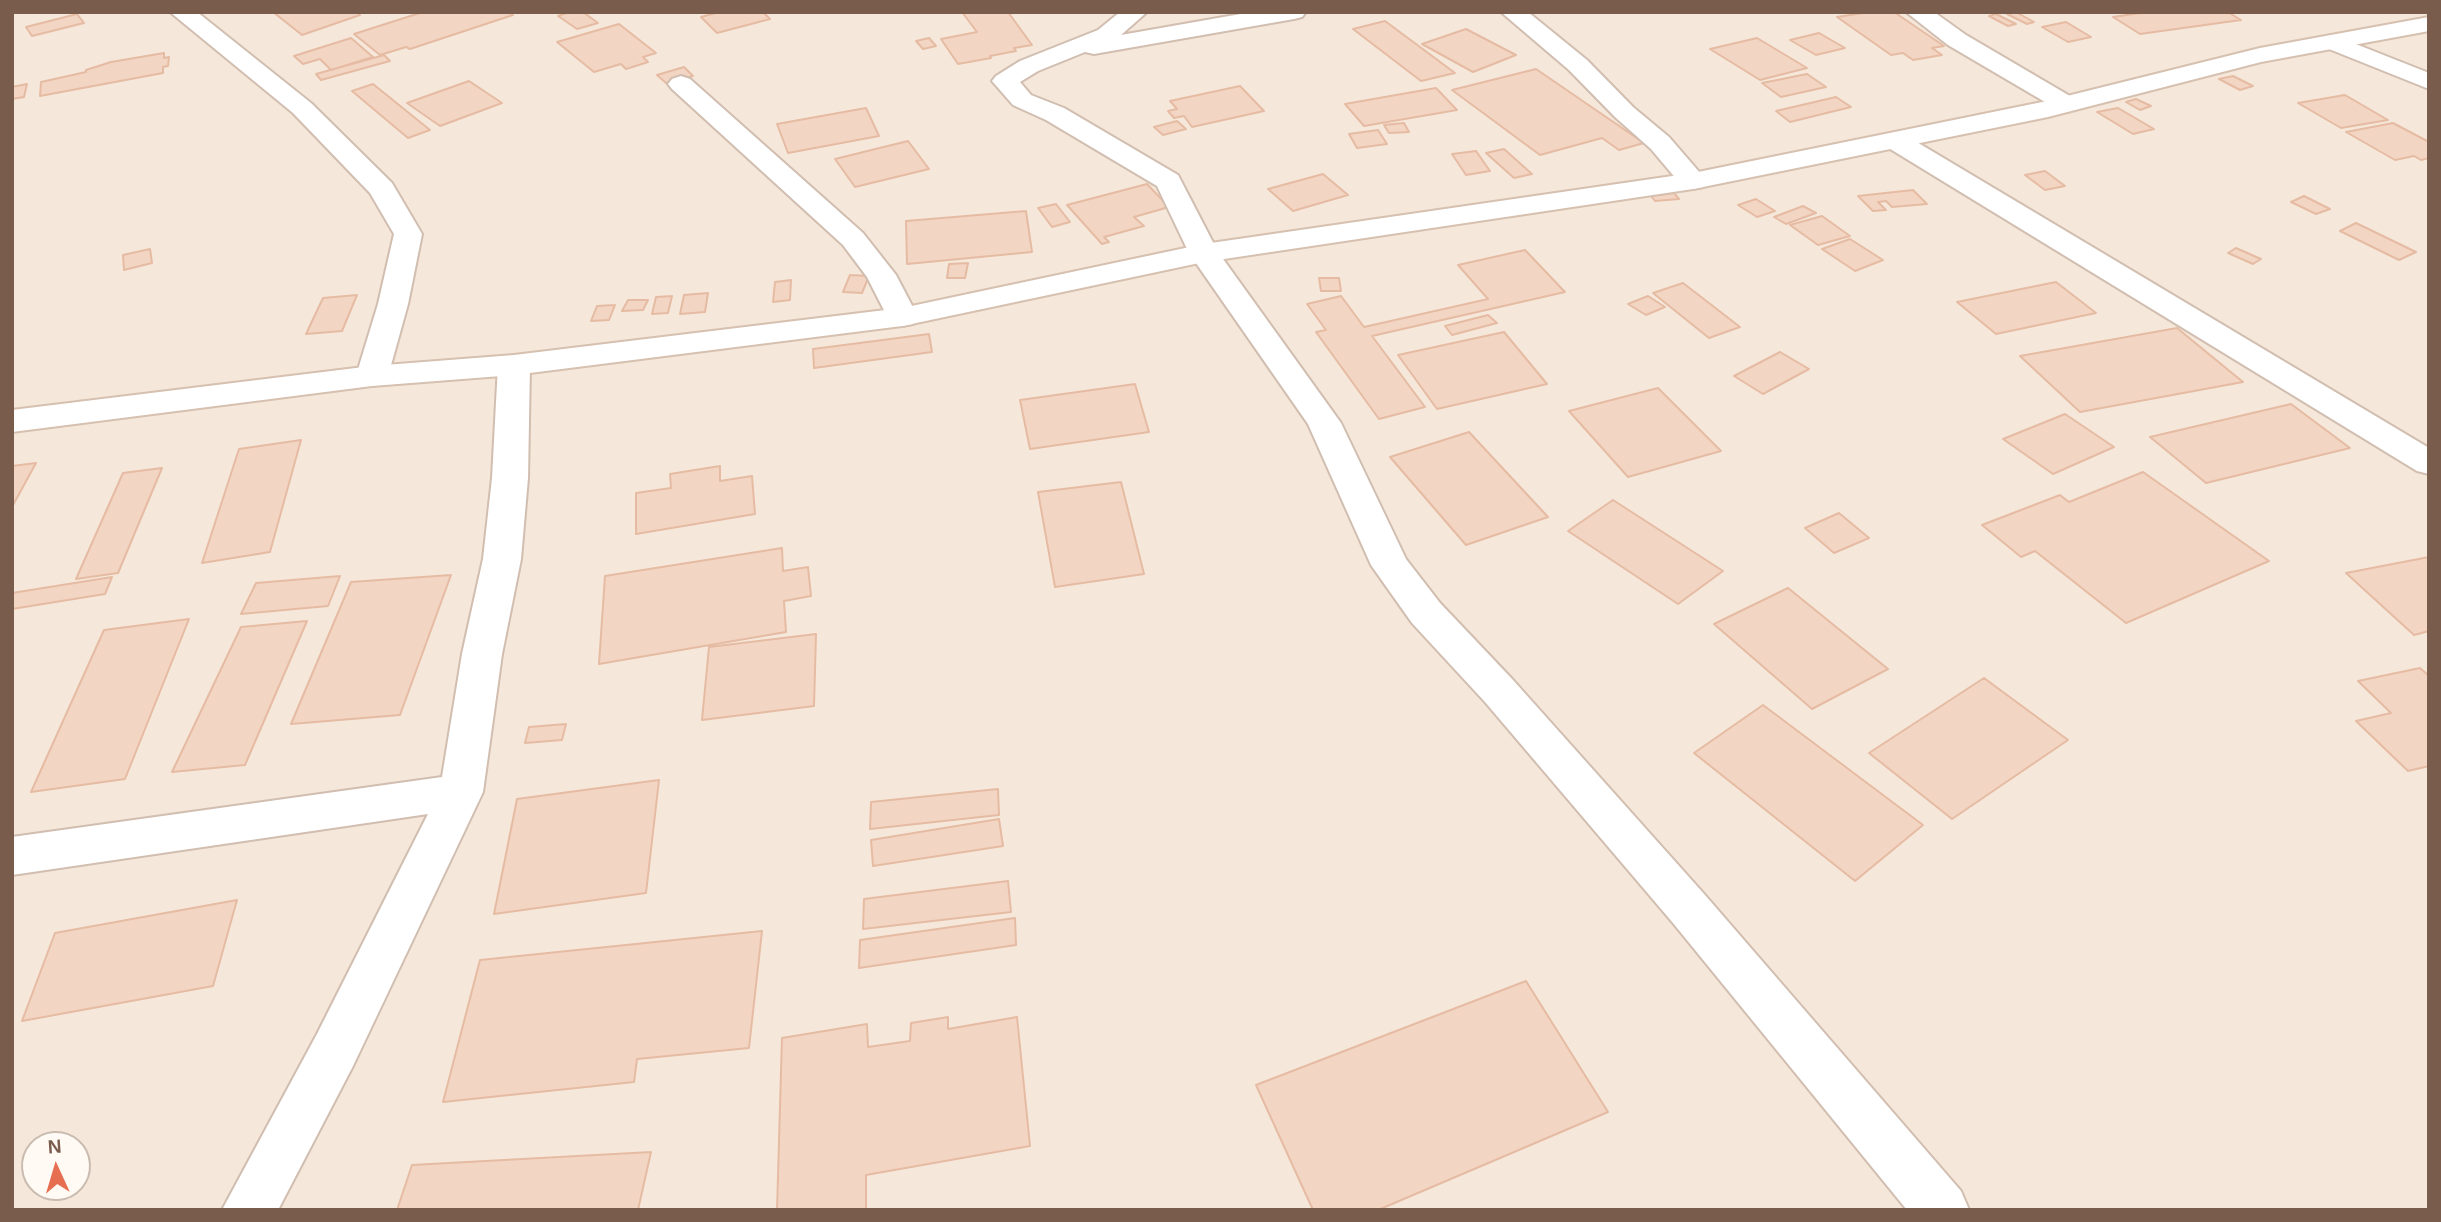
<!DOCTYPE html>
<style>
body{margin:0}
#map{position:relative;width:2441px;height:1222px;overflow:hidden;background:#fdf6ec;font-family:Helvetica,sans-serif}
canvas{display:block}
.frame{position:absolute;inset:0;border:14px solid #7a5c4d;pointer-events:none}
.north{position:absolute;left:21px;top:1131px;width:70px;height:70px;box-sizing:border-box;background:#fffaf3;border:2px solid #cabbb1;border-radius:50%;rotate:356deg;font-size:19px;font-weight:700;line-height:28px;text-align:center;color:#7a5c4d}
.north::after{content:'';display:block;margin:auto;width:24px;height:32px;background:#e76f51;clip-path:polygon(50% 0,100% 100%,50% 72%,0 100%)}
</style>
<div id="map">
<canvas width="2441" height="1222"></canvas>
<div class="frame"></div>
<div class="north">N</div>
</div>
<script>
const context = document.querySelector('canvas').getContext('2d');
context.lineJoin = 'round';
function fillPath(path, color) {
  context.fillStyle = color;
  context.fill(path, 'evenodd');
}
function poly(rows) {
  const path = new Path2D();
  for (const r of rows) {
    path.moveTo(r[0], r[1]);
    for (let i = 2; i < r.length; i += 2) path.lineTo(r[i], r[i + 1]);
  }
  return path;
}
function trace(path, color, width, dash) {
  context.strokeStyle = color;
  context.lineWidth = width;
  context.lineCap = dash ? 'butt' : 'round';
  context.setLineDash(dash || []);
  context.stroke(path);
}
const residential = poly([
 [12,12,2429,12,2429,1210,12,1210],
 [35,1145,77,1145,77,1187,35,1187]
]);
const building = poly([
 [273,12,357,12,360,15,302,35,273,12],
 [423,12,509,12,513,15,410,49,406,47,380,55,354,34,423,12],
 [569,12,583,12,598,23,577,29,558,16,569,12],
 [719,12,763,12,770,19,717,33,701,17,719,12],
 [962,12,1008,12,1032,45,1014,48,1016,51,990,56,991,58,958,64,941,39,977,32,962,12],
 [1869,12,1894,12,1944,46,1932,48,1942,55,1913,60,1903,53,1891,55,1837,17,1869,12],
 [2016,12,2034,22,2027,24,2007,14,2016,12],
 [2147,12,2228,12,2241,20,2140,34,2113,17,2147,12],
 [77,14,84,23,32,36,26,27,77,14],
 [1996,14,2016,24,2008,26,1989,16,1996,14],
 [1385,21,1455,73,1421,81,1353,29,1385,21],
 [2066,22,2091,37,2068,42,2042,27,2066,22],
 [619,24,656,53,643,57,648,62,626,69,621,64,594,72,557,42,619,24],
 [1466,29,1516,55,1473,72,1422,44,1466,29],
 [1819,33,1845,48,1816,55,1790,40,1819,33],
 [351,38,373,57,331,70,320,59,303,64,294,56,351,38],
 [929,38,936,46,923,49,916,41,929,38],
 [1757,38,1807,68,1760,80,1710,49,1757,38],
 [164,53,164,58,169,57,168,66,163,67,163,73,40,96,41,82,86,72,86,70,111,62,164,53],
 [384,55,390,61,321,80,316,74,384,55],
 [684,67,693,76,666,83,657,75,684,67],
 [1536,69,1644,143,1619,150,1602,138,1540,155,1452,90,1536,69],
 [1807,74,1826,87,1781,97,1762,83,1807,74],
 [2233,76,2253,86,2240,90,2219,79,2233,76],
 [469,81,502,103,440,126,407,103,469,81],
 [27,84,24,97,12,99,12,87,27,84],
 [373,84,430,130,408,138,352,91,373,84],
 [1240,86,1264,111,1192,127,1184,116,1174,118,1168,111,1177,109,1170,101,1240,86],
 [1436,88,1457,110,1364,126,1345,104,1436,88],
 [2345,95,2388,120,2341,128,2298,103,2345,95],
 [1836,97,1851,107,1790,122,1776,111,1836,97],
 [2136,99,2151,106,2140,110,2126,102,2136,99],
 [866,108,879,136,788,153,777,124,866,108],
 [2118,108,2154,129,2133,134,2097,112,2118,108],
 [1177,121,1186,129,1163,135,1154,127,1177,121],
 [1404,123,1409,132,1389,133,1384,125,1404,123],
 [2393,123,2429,142,2429,158,2421,160,2414,156,2395,160,2346,132,2393,123],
 [1378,130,1387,144,1357,148,1349,134,1378,130],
 [908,141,929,169,855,187,835,159,908,141],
 [1504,149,1532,174,1514,178,1486,153,1504,149],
 [1476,151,1490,171,1466,175,1452,154,1476,151],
 [2045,171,2065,186,2045,190,2025,175,2045,171],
 [1323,174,1348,195,1293,211,1268,189,1323,174],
 [1147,184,1169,207,1134,217,1144,226,1104,237,1109,242,1102,244,1067,205,1147,184],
 [1913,190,1927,204,1892,207,1886,201,1878,202,1886,210,1873,211,1858,196,1913,190],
 [1674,193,1679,199,1655,201,1651,196,1674,193],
 [2304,196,2330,209,2316,214,2291,202,2304,196],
 [1756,199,1775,211,1757,217,1738,205,1756,199],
 [1056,204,1070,222,1052,227,1038,208,1056,204],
 [1803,206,1816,213,1786,224,1774,217,1803,206],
 [1026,211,1032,252,907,264,906,221,1026,211],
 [1822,216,1850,236,1818,245,1790,225,1822,216],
 [2356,223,2416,252,2399,260,2340,231,2356,223],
 [1850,239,1883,260,1855,271,1822,249,1850,239],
 [2236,248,2261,259,2253,264,2228,253,2236,248],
 [150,249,152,263,124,270,123,255,150,249],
 [1525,250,1565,292,1372,336,1425,407,1379,419,1316,332,1326,330,1307,304,1341,296,1364,327,1488,299,1458,265,1525,250],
 [968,263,965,278,947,278,949,264,968,263],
 [850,275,869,276,862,293,843,292,850,275],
 [1319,278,1339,278,1341,291,1321,291,1319,278],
 [791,280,790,300,773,302,775,282,791,280],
 [2056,282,2096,313,1996,334,1957,302,2056,282],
 [1683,283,1740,327,1709,338,1653,293,1683,283],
 [708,293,705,312,680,314,684,295,708,293],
 [357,295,342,331,306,334,323,298,357,295],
 [672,296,668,313,652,314,656,297,672,296],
 [1648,296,1665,307,1646,315,1628,304,1648,296],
 [628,300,648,300,643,310,622,311,628,300],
 [615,305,609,320,591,321,597,306,615,305],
 [1488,315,1497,323,1452,335,1445,326,1488,315],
 [2177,328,2243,382,2080,412,2020,356,2177,328],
 [1504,332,1547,384,1437,409,1398,355,1504,332],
 [929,334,932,352,814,368,813,349,929,334],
 [1780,352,1809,369,1763,394,1734,376,1780,352],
 [1135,384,1149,432,1030,449,1020,400,1135,384],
 [1658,388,1721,451,1628,477,1569,411,1658,388],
 [2291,404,2350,448,2206,483,2150,437,2291,404],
 [2065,414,2114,447,2053,474,2003,439,2065,414],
 [1469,432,1548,517,1466,545,1390,457,1469,432],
 [301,440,270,552,202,563,239,449,301,440],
 [36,463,12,507,12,466,36,463],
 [720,466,720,481,752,476,755,514,636,534,636,493,671,488,670,474,720,466],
 [162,468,118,573,76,579,123,473,162,468],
 [2143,472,2269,561,2126,623,2035,551,2021,557,1982,525,2060,495,2069,502,2143,472],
 [1121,482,1144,574,1055,587,1038,492,1121,482],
 [1613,500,1723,571,1678,604,1568,531,1613,500],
 [1839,513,1869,538,1834,553,1805,528,1839,513],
 [782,548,783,571,808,567,811,596,784,601,786,632,599,664,605,576,782,548],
 [2429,557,2429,631,2414,635,2346,573,2429,557],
 [451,575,400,715,291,724,351,582,451,575],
 [340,576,328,606,241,614,256,583,340,576],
 [112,577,105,594,12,609,12,593,112,577],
 [1788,588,1888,669,1812,709,1714,624,1788,588],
 [189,619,125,779,31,792,104,630,189,619],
 [307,621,245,765,172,772,241,627,307,621],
 [816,634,814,706,702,720,709,647,816,634],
 [2420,668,2429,676,2429,766,2408,771,2356,721,2391,713,2358,681,2420,668],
 [1984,678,2068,740,1952,819,1869,753,1984,678],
 [1763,705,1923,825,1855,881,1694,753,1763,705],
 [566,724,562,740,525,743,529,727,566,724],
 [659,780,646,893,494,914,517,799,659,780],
 [998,789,999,815,870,829,871,802,998,789],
 [999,819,1003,846,873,866,871,840,999,819],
 [1008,881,1011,912,863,929,864,899,1008,881],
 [237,900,213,986,22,1021,55,933,237,900],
 [1015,918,1016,945,859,968,860,940,1015,918],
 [762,931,749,1048,637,1059,634,1082,443,1102,480,960,762,931],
 [1526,981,1608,1112,1378,1210,1313,1210,1256,1085,1526,981],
 [948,1017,948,1029,1017,1017,1030,1146,866,1175,866,1210,777,1210,782,1038,867,1024,868,1047,910,1041,911,1023,948,1017],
 [651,1152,638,1210,397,1210,412,1165,651,1152]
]);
const street = poly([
 [170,12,197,12,311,103,392,183,422,234,408,304,388,376,384,383,372,386,360,383,356,376,378,304,394,234,370,193,293,113,170,12],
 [1120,12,1147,12,1121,35,1252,12,1306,12,1302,17,1294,19,1094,54,1085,52,1038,71,1020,82,1031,95,1064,108,1178,175,1218,252,1341,423,1406,559,1440,603,1513,680,1705,895,1961,1191,1969,1210,1907,1210,1673,923,1485,702,1412,623,1371,565,1308,424,1189,253,1157,186,1046,120,1013,105,992,81,996,76,1020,61,1098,30,1120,12],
 [1501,12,1528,12,1587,60,1633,107,1669,137,1707,181,1703,187,1693,189,1683,187,1651,149,1615,117,1569,70,1501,12],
 [1906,12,1934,12,1966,35,2075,99,2079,104,2075,109,2066,112,2057,109,1948,45,1906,12],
 [2333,35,2429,73,2429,89,2324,47,2321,42,2324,37,2333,35],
 [681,76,690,79,863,233,896,275,918,317,913,324,902,326,891,324,867,277,843,245,672,89,668,84,672,79,681,76],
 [1896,133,1905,135,2429,448,2429,474,2417,471,1887,147,1883,141,1887,135,1896,133],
 [514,355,525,358,530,365,528,478,521,559,502,654,483,792,353,1066,278,1210,222,1210,317,1034,428,814,12,875,12,837,442,777,462,654,483,559,492,478,498,365,503,358,514,355]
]);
const secondary = poly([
 [2429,17,2429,31,2261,62,2048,117,1693,189,1204,262,902,326,514,375,372,386,12,432,12,410,372,366,514,355,902,308,1204,244,1693,173,2047,101,2260,48,2429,17]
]);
fillPath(residential, '#f5e8da');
fillPath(building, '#f3d5c3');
trace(building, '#e6bba3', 2);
trace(street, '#d1beb0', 4);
trace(secondary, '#d6c0b0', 4);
fillPath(street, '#fff');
fillPath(secondary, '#fff');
</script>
